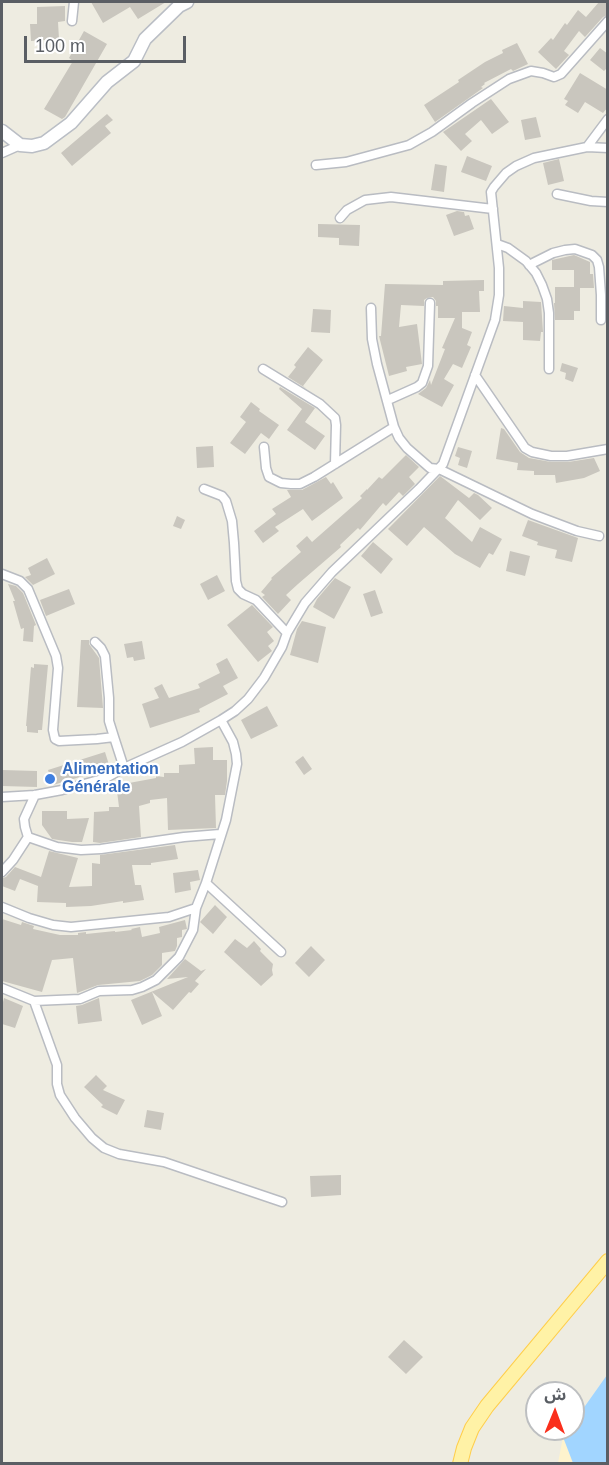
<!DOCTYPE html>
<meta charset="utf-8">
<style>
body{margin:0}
#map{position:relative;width:609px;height:1465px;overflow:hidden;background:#eeece1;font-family:Arial,"Noto Sans Arabic",sans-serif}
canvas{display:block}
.frame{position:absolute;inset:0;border:3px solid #5a5e64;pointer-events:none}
.north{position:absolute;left:525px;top:1381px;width:60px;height:60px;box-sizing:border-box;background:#fff;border:2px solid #bdbfc1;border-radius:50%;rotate:1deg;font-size:16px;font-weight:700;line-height:24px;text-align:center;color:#5a5e64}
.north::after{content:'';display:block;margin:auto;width:21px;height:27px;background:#fa2f1c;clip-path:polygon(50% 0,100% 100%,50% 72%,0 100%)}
.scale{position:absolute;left:24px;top:36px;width:162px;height:27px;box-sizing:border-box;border:3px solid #5a5e64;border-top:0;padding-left:8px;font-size:18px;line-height:21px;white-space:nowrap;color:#5a5e64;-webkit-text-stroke:4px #fff;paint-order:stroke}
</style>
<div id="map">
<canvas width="609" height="1465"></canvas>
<div class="frame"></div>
<div class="north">ش</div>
<div class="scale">100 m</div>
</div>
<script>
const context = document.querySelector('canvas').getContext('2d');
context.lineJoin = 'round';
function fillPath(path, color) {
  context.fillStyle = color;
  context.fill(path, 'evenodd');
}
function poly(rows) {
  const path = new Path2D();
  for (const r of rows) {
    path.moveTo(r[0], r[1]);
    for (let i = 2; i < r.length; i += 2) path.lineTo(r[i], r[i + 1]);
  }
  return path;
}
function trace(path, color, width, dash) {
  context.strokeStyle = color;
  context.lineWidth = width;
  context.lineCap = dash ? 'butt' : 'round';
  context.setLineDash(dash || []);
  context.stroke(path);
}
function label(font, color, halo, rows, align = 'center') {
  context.font = font + ' Arial,sans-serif';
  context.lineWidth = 4.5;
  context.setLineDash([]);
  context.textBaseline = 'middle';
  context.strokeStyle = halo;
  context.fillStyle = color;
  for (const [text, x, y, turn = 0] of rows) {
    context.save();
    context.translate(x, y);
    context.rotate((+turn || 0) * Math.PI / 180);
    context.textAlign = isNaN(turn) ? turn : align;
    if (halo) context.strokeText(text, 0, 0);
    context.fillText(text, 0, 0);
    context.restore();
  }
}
const sand = poly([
 [563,1437,573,1463,558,1463]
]);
const water = poly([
 [607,1375,607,1463,573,1463,563,1437,569,1429,573,1429,573,1423]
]);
const building = poly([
 [91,2,166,2,138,19,130,7,103,23],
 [599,2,608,2,608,15,603,17,585,37,579,31,564,51,569,55,556,69,538,52,551,38,553,40,565,23,567,25,578,10,586,17],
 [65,6,65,21,58,22,59,39,31,41,30,24,37,24,37,7],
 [84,31,107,44,65,117,62,119,44,109,73,61,69,58],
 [517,43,528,64,513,71,511,69,484,83,485,84,481,87,483,88,435,122,424,105,459,82,458,80,485,62,503,53,502,50],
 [600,48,608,54,608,67,604,71,590,60],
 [580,73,608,90,608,107,603,113,585,102,578,113,565,105,568,101,564,99],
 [491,99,509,122,492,134,481,120,465,134,472,141,461,151,443,132],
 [107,114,113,120,105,126,111,133,72,166,61,153],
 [536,117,541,137,525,140,521,120],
 [467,156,492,166,486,181,461,172],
 [559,159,564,181,548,185,543,163],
 [435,164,447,166,444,192,431,190],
 [457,211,464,212,465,216,469,215,474,229,454,236,446,215],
 [318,224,360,225,359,246,339,245,339,238,318,237],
 [574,255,590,262,590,274,593,274,594,288,580,288,580,311,574,311,574,320,555,320,554,303,555,303,555,287,574,287,574,270,552,270,552,260],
 [484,280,484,291,479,291,480,312,462,312,462,328,472,332,467,345,471,347,462,368,453,364,444,379,454,385,442,407,418,394,426,388,430,380,431,385,445,349,442,348,455,318,438,318,438,306,436,306,436,301,433,297,427,298,424,300,424,306,401,305,399,327,417,324,422,364,406,367,407,371,389,376,379,336,381,336,385,284,443,285,443,281],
 [523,301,541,302,543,332,541,332,540,341,523,340,523,322,503,321,504,306,523,308],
 [313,309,331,310,330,333,311,332],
 [308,347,323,360,303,386,307,389,288,377,296,367,294,365],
 [562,363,578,368,573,382,565,379,566,373,560,371],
 [280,387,315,408,305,422,325,436,315,450,287,430,302,409,279,389],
 [251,402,260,409,259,411,279,425,269,439,261,433,245,454,230,443,246,422,240,417],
 [501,428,504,429,520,452,529,458,551,462,568,462,594,458,600,471,584,478,556,483,555,475,534,475,534,471,517,470,518,463,496,459],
 [213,446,214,467,197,468,196,447],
 [458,447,472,451,467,468,458,465,460,458,455,456],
 [406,455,419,467,409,477,415,484,403,496,399,492,386,506,383,503,360,530,358,528,340,545,341,547,298,584,286,595,291,600,278,614,262,597,265,595,261,592,272,579,271,578,301,552,296,546,307,536,312,542,362,498,360,496,367,489,367,490,379,477,382,479],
 [440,476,469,498,474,493,478,495,492,508,480,520,458,500,445,518,472,542,480,527,502,539,493,555,489,553,480,568,455,554,424,527,407,546,388,529],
 [326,477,331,484,333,482,343,498,312,521,303,509,275,527,279,531,263,543,254,531,276,514,272,509,291,497,287,490,302,490],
 [177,516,185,520,181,529,173,526],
 [528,520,578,538,572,562,555,558,557,550,537,545,538,542,522,536],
 [373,542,393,559,381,574,361,556],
 [510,551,530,556,525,576,506,571],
 [47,558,55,574,33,585,25,577,31,575,28,568],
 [217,575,225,591,208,600,200,584],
 [335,578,351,587,334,619,313,607,317,599],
 [8,584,16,586,23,593,36,625,34,626,33,642,23,641,24,628,21,629,13,601,15,601],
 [69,589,75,604,46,616,40,600],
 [375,590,383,613,371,617,363,594],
 [252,605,273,627,267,632,274,641,268,646,272,651,258,662,227,625],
 [302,621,326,627,318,663,290,655,297,629],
 [81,640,89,640,89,644,99,658,103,708,77,707],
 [142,641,145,659,134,661,133,657,127,658,124,644],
 [227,658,238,678,223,686,228,694,199,709,200,712,150,728,142,704,159,698,154,688,162,684,169,698,200,688,198,684,220,673,216,664],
 [34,664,48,665,42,730,38,730,38,733,27,732,27,726,26,726,31,667,34,668],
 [267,706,278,726,251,739,241,720],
 [213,747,213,760,227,760,227,781,225,795,215,795,216,828,168,830,167,798,150,800,150,803,139,806,141,837,100,843,93,842,94,812,109,811,109,807,119,807,117,791,126,790,129,783,156,778,156,776,164,777,164,773,179,773,179,765,195,764,194,748],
 [105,752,110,768,53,785,48,770],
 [303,756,312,769,304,775,295,762],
 [2,770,37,771,37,787,2,786],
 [42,811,67,811,67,819,89,818,82,842,72,842,52,839,42,825],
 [175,845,178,859,151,863,151,865,132,865,135,885,141,885,144,900,123,903,123,901,91,906,66,907,66,903,37,902,38,886,20,879,15,891,2,886,2,878,6,877,15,867,41,877,49,851,78,858,69,887,92,886,92,863,100,864,100,855],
 [198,870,200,880,190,882,191,890,175,893,173,873],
 [215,905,227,917,213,934,200,922],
 [2,919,21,925,22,922,34,926,33,929,60,935,78,935,78,933,86,932,86,934,115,931,115,932,132,930,131,929,140,927,142,937,160,933,159,927,185,920,187,929,182,930,182,937,177,938,177,946,175,951,162,953,162,965,152,975,140,981,98,985,77,993,73,958,52,960,42,992,2,981],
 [235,939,247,948,254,941,261,949,260,951,273,964,272,970,273,975,261,986,224,952],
 [311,946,325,960,309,977,295,963],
 [185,959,201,971,206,969,195,981,199,984,191,993,189,992,173,1010,152,992,162,1016,142,1025,131,1000,188,977,167,979],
 [4,998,23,1006,15,1028,2,1024,2,1006],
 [99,998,102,1021,78,1024,76,1006,82,1005],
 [96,1075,107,1086,103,1090,125,1100,117,1115,101,1107,103,1105,84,1087],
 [147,1110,164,1113,161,1130,144,1127],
 [341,1175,341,1195,311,1197,310,1176],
 [404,1340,423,1357,406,1374,388,1357]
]);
const minor = poly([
 [72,21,74,2],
 [587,147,608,119],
 [2,153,20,145],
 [316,165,346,162,409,145,432,132,472,103,509,79,531,71,543,73,554,77,561,74,608,21],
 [557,194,591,201,608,202],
 [340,218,347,210,365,200,391,197,493,209],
 [497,244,508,248,526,261,536,273,542,285,547,299,549,313,549,369],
 [529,265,553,253,565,250,575,249,592,255,597,260,599,267,601,295,601,320],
 [371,308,372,339,377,364,394,427],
 [263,369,320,404,335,418,336,425,335,464],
 [475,375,521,442,525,448,532,452,551,456,567,456,608,449],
 [388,400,417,387,422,383,428,366,430,303],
 [264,447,266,468,269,477,281,483,291,484,300,484,314,477,394,427,399,438,407,448,430,468,439,469,532,514,577,531,599,536],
 [204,489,222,496,226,501,232,521,234,543,236,581,238,589,243,594,256,600,287,633],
 [2,574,20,581,28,589,56,656,58,668,53,730,55,739,59,741,97,739,114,737,124,768],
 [95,642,101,648,105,656,109,698,109,721,114,737],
 [221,720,233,742,236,754,237,764,226,820,206,883,281,952],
 [35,795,24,819,25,827,28,837,57,847,81,850,101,849,184,837,220,834],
 [2,797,35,795,62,790,106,778,124,768,182,742,221,720,235,711,248,699,264,678,282,647,287,633,305,603,332,572,419,489,443,464,495,320,499,295,499,268,491,192,494,187,506,173,516,166,534,158,587,147,608,148],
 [2,872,13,860,28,837],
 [2,907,29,918,53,925,71,927,169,917,196,908],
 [2,988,34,1001,80,999,99,991,132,990,142,987,156,980,179,957,193,930,196,908,206,883],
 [34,1001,57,1065,57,1084,60,1095,75,1118,92,1138,104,1148,119,1154,164,1162,282,1202]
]);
const secondary = poly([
 [2,131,20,145,32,146,44,143,71,123,107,82,134,61,145,39,179,6,187,2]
]);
const primary = poly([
 [460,1464,464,1448,472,1428,487,1406,608,1261]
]);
const markers = [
 [50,779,6,"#3f7fe0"]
];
const shopNames = [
 ["Alimentation",62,770],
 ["Générale",62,788]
];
fillPath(sand, '#fef3cd');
fillPath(water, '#a1d5ff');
fillPath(building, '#c9c6be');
trace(minor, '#b9bcc2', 11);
trace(secondary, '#babec5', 15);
trace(primary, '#ffce4a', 16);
trace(minor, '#fff', 8);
trace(secondary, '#fff', 12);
trace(primary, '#fff2a6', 14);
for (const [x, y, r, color] of markers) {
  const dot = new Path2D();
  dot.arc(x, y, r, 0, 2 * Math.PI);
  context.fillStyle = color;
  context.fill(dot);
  trace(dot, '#fff', 2);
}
label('bold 16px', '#366cbe', '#fff', shopNames, 'left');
</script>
